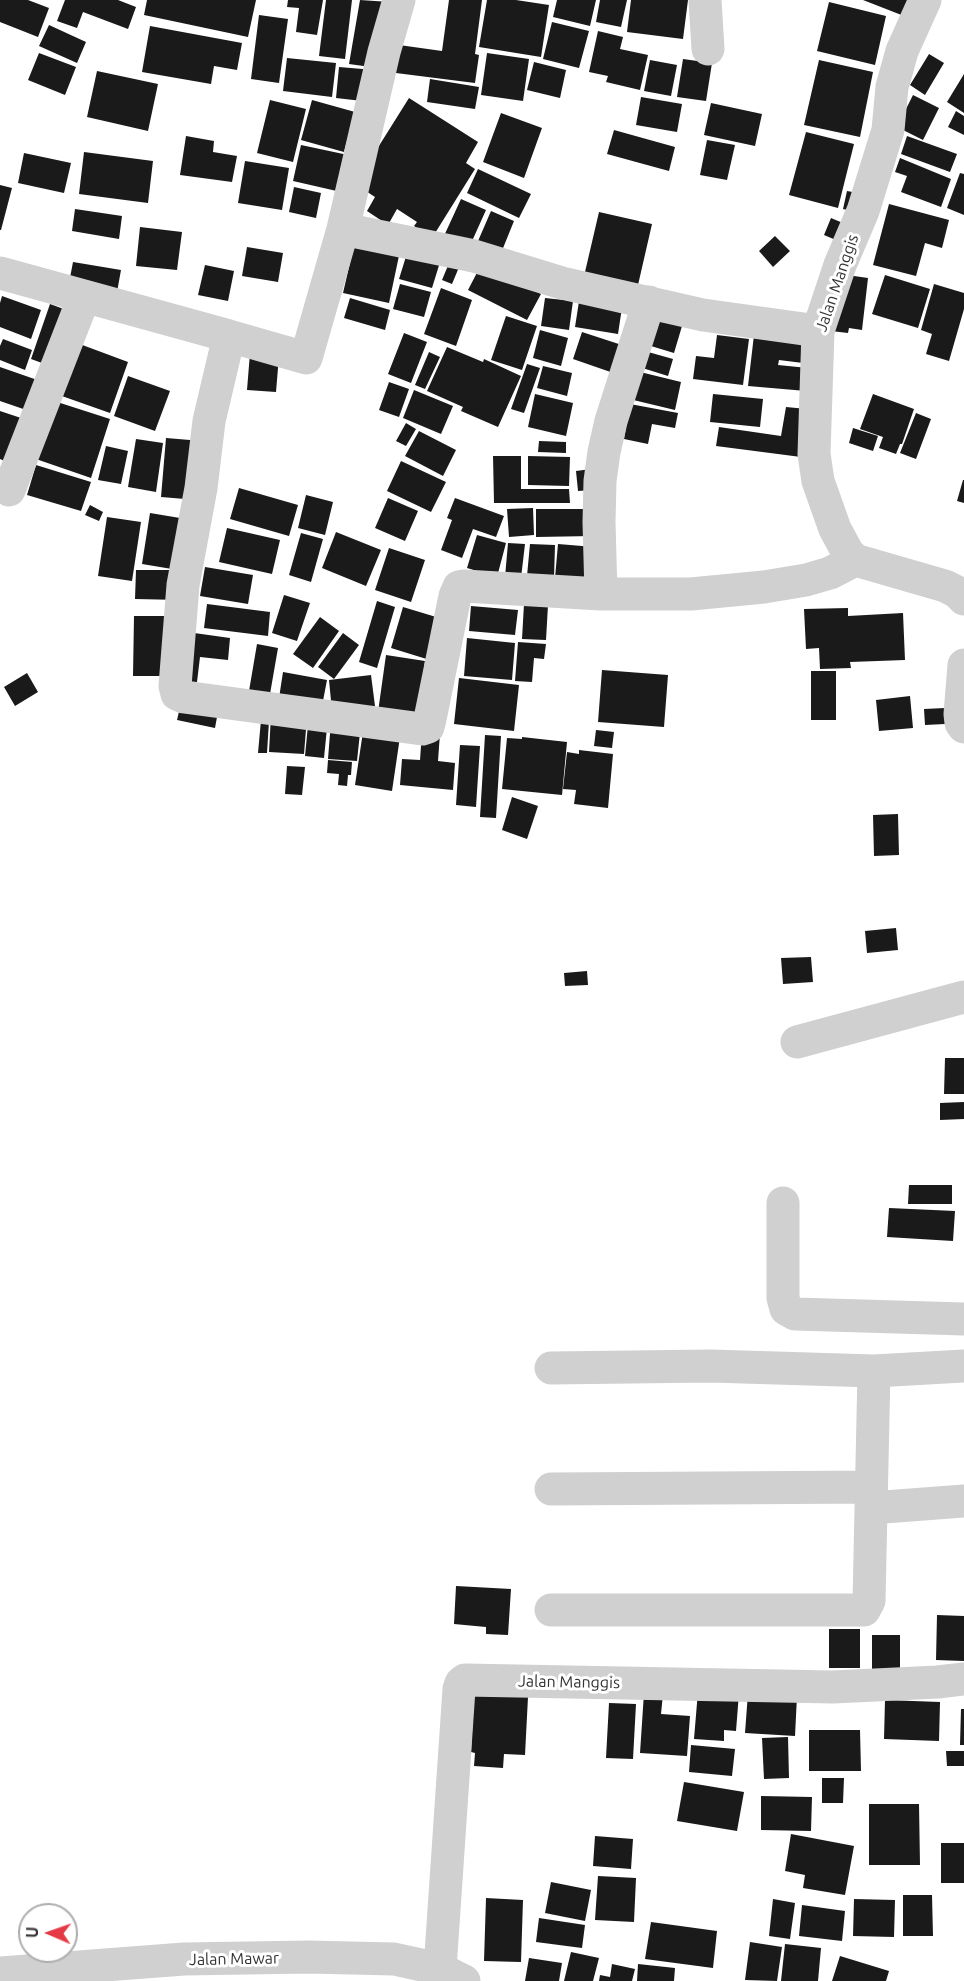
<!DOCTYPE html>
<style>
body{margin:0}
#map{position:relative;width:964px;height:1981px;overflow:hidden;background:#fff;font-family:Ubuntu,sans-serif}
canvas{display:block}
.north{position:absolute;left:18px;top:1903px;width:60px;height:60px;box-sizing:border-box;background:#fff;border:2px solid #adadad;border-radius:50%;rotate:272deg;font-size:16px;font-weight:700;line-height:24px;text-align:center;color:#333}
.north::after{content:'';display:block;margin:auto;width:21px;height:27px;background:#e63946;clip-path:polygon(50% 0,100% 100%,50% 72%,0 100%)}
</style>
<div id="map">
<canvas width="964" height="1981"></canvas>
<div class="north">U</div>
</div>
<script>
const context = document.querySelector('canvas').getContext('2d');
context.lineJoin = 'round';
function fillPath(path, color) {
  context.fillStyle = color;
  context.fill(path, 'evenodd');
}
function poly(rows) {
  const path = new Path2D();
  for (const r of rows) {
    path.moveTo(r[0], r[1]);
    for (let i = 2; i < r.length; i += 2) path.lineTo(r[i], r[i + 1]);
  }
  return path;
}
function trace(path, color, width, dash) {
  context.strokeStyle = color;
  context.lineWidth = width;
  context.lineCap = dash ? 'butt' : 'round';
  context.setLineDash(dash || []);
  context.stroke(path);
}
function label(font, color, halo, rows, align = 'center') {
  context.font = font + ' Ubuntu,sans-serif';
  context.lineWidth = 6;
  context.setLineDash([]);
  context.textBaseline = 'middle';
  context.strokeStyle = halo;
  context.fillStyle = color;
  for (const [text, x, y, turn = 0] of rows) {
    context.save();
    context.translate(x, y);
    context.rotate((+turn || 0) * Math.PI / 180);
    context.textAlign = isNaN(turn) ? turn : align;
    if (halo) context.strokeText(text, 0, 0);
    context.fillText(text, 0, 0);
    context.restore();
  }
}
const building = poly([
 [0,0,28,0,49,8,38,37,0,22],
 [65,0,118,0,136,7,128,29,83,12,77,28,57,21],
 [147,0,256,0,248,37,144,15],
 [288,0,323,0,317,35,296,32,299,8,287,7],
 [326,0,352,0,345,59,319,56],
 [360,0,390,2,378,68,349,64],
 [449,0,482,0,475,54,479,55,475,83,388,72,392,44,442,51],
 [487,0,516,0,549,5,541,57,479,47],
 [557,0,596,0,590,26,553,17],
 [600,0,627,0,621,27,596,22],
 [631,0,688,0,683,39,627,32],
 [863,0,910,0,904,16],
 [829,2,886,16,875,65,817,51],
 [259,15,288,19,279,83,251,79],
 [552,22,589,31,579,68,543,59],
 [49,25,86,42,77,63,39,46],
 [150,26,242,43,237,70,214,66,211,84,142,72],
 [598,31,623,37,620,49,648,55,640,90,606,82,608,76,589,72],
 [39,53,76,67,65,95,28,80],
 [487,53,529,59,523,101,481,95],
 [929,54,944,63,925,95,910,85],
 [287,58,336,63,332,97,283,91],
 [683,59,712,63,706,101,677,97],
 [650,60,677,65,671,96,644,91],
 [819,60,873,72,860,137,804,125],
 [534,62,566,70,560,98,527,90],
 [339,67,374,70,371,102,336,98],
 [97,71,158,84,148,131,87,117],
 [964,74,964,113,947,102],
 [430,79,479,87,475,109,427,102],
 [913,95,939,108,923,140,897,127],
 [641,97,682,104,677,132,636,125],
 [409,98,478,142,466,163,475,169,432,238,414,226,417,222,397,209,388,225,367,211,375,197,355,184],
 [270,100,306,109,293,162,257,153],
 [312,100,355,112,344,152,301,140],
 [711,103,762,114,755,146,704,135],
 [956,111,964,116,964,135,948,127],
 [501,113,542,128,524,178,483,162],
 [614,130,675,147,669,171,607,154],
 [806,132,854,144,838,208,789,195],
 [186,136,214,141,213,152,237,156,232,182,180,175],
 [907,136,957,154,950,172,901,154],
 [707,140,735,145,727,180,700,175],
 [301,145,348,155,341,192,293,181],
 [84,152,153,161,148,203,79,194],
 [24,153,71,163,64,193,18,183],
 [900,158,951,179,941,207,901,192,907,176,895,172],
 [245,161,289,168,282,210,238,203],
 [478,169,531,194,519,218,467,193],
 [960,173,964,174,964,215,947,208],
 [0,185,12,188,1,230,0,230],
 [294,187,321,193,316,218,289,212],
 [847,191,864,194,860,213,843,209],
 [461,199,486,210,468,250,443,238],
 [889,204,949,220,942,248,925,243,916,276,873,265],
 [75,209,122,216,119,239,72,231],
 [491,211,514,221,499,258,475,248],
 [599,212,652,224,638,285,585,272],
 [831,218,850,226,843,243,824,235],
 [140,227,182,232,177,270,136,266],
 [775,236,790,251,773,267,759,251],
 [355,241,400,251,389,303,343,293],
 [247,247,283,253,278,282,242,276],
 [408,250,441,259,432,288,399,279],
 [452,256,462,260,452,284,442,280],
 [73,262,121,270,117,292,69,283],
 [482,263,541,294,527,320,468,290],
 [205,265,234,271,228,301,198,295],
 [847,275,868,278,862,330,849,328,848,333,831,331],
 [885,275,930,289,918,328,872,314],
 [400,284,431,292,424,317,393,309],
 [934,284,964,293,964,309,949,361,926,354,932,334,921,330],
 [441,288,472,300,456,346,424,334],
 [580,295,623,301,618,334,575,327],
 [2,296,41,310,31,339,0,327,0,303],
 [350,298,390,310,385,330,344,318],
 [545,298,573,301,569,330,541,326],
 [50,304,72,312,53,367,31,359],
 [652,305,685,316,674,353,641,343],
 [506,316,537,326,522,370,491,360],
 [540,330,568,338,561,366,533,358],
 [582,332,631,348,622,376,573,359],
 [404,333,427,342,411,383,388,374],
 [717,335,749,339,743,385,693,379,696,356,714,358],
 [754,335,813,345,811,364,779,360,778,365,808,368,806,391,748,386],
 [3,339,32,350,25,370,0,360,0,346],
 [77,343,128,362,110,413,59,395],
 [447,347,483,362,484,359,521,376,498,427,461,411,463,407,427,391],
 [641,350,673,359,668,376,636,366],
 [429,352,440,357,425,389,415,385],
 [250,353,279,356,276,392,247,390],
 [527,364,540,368,524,413,511,409],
 [543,366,572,373,567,396,537,388],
 [0,367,43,382,32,412,0,401],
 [632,370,681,382,675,410,625,398],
 [128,376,170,391,155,431,114,416],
 [389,382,409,389,399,417,379,410],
 [414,390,453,406,441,434,403,418],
 [535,394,573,403,566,436,528,427],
 [713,394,763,399,760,427,710,422],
 [873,394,914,409,902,444,900,444,896,454,879,448,883,437,860,429],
 [51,400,110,419,91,478,33,458],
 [630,404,678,413,675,428,652,424,648,444,624,439],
 [786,407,807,409,801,457,716,446,719,427,781,436],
 [0,411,24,419,9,463,0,459],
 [916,413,931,419,916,459,900,453],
 [406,423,416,429,406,446,396,441],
 [853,428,878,436,873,451,849,443],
 [419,431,456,450,443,476,405,456],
 [166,438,202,441,197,500,161,497],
 [136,439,163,443,156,492,128,487],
 [539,441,566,442,566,453,538,452],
 [106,446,128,451,121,484,98,480],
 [493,456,521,456,521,489,569,489,570,503,494,503],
 [528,456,570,457,569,486,528,485],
 [401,461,446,482,431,512,387,491],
 [36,465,91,482,81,511,27,495],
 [591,469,593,490,578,491,576,471],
 [963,480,964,480,964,503,957,501],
 [239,488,298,505,289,536,230,519],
 [306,495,333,502,325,535,298,528],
 [388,498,418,511,405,541,375,528],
 [455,498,504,516,496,537,473,529,462,558,441,550,452,520,447,518],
 [90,505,103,512,99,521,85,515],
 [533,508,534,535,509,537,507,509],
 [536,509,593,509,593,536,536,537],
 [150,513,180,518,172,569,142,564],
 [107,517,141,522,132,581,98,576],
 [227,528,280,540,272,574,219,562],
 [336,532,381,550,366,586,322,568],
 [301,533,323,539,311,582,289,575],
 [477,535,506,543,497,577,467,568],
 [508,543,525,544,521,578,505,577],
 [530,544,555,545,554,578,527,576],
 [558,544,594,547,591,581,555,578],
 [389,548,425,560,411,602,375,590],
 [205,567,253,575,248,604,200,596],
 [136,570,181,570,181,600,135,599],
 [284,595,310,603,297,641,272,633],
 [377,601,395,607,377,668,359,662],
 [207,604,270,612,268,636,204,628],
 [524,604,548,605,546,640,522,639],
 [471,606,518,610,515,635,469,631],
 [403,607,446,620,433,661,391,648],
 [848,608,848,616,903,613,905,660,850,662,851,668,820,669,819,648,806,649,804,609],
 [134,616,175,616,175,676,133,676],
 [320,617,339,631,313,668,293,654],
 [187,632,230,638,228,660,200,657,197,682,181,681],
 [343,633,359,645,334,679,318,667],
 [467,638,515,643,512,680,464,676],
 [518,642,546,644,544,659,534,658,532,682,515,681],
 [257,644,278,648,270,694,249,691],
 [386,655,425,661,417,718,378,712],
 [602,670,668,675,664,727,598,722],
 [811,671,836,671,836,720,811,720],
 [283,672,327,680,322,706,279,698],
 [27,673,38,692,15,706,4,687],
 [371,675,375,706,332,711,329,680],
 [459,678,519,685,514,731,454,724],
 [910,696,913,728,879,731,876,700],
 [182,699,219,706,215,728,177,720],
 [945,708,945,724,925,725,924,709],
 [271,715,307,717,304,754,269,752],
 [261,720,269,721,267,753,258,753],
 [331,721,361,723,357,761,328,759],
 [308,725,327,728,324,758,305,756],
 [364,725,401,730,392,791,355,785],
 [596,730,614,732,612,748,594,746],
 [422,732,440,733,438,761,455,763,453,790,400,785,402,759,420,760],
 [485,735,501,736,496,818,480,817],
 [522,737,567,742,562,795,502,789,507,738,522,739],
 [460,745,480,746,476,807,456,805],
 [579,750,613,754,608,808,574,804,576,790,563,789,567,752,579,754],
 [328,760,352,762,351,775,348,775,347,786,338,785,339,774,327,773],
 [287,766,305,767,302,795,285,794],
 [512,797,538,806,527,839,502,830],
 [898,814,899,855,874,856,873,815],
 [896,928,898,950,867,953,865,931],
 [811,957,813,982,783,984,781,958],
 [587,971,588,985,565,986,564,973],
 [945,1058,964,1058,964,1094,944,1094],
 [964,1102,964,1119,940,1120,940,1103],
 [909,1185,952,1185,952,1204,908,1204],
 [889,1208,955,1211,953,1241,887,1237],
 [456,1586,511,1589,508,1635,486,1634,486,1627,454,1624],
 [937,1615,964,1616,964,1661,936,1660],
 [829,1629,860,1629,860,1668,829,1668],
 [872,1635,900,1635,900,1669,872,1669],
 [698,1691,739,1693,736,1731,724,1730,724,1741,694,1739],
 [644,1693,663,1694,661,1714,690,1716,687,1756,640,1753],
 [748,1693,797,1696,795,1736,745,1733],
 [474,1694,528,1697,525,1755,504,1754,503,1768,474,1766,475,1753,471,1752],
 [885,1700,940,1702,939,1741,884,1739],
 [609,1703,636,1704,633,1759,606,1758],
 [961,1709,964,1709,964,1745,960,1745],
 [809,1730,860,1730,861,1771,809,1771],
 [788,1737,789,1778,764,1779,762,1738],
 [691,1745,735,1749,732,1776,689,1772],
 [946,1751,964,1751,964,1766,947,1766],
 [822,1778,844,1778,843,1803,822,1803],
 [684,1782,744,1792,737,1831,677,1821],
 [761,1796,812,1797,811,1831,761,1830],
 [869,1804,919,1804,920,1865,869,1865],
 [791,1834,854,1846,845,1895,803,1888,805,1875,785,1871],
 [595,1836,633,1839,631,1869,593,1866],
 [941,1843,964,1843,964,1883,941,1883],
 [598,1876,636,1878,634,1922,595,1920],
 [551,1882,591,1890,585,1921,545,1913],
 [903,1895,932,1895,933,1936,903,1936],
 [486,1898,523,1900,521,1962,484,1961],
 [773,1899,795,1903,790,1939,769,1936],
 [854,1899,895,1900,894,1937,853,1936],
 [802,1905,845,1911,842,1941,799,1936],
 [539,1918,585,1925,582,1948,536,1942],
 [651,1922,717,1931,713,1968,645,1959],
 [750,1942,782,1947,777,1981,745,1980],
 [785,1944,821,1948,818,1981,781,1981],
 [571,1952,599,1958,593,1981,564,1981],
 [840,1956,889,1971,886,1981,832,1981],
 [529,1958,562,1963,559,1981,525,1981],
 [612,1964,635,1969,632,1981,599,1981,600,1975,610,1977],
 [638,1964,675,1968,674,1981,637,1981]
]);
const minor = poly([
 [705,0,708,49],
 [925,0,902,51,892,87,888,130,863,211,840,265,818,331,814,454,818,481,835,529,848,553,855,560,945,586,957,592,964,599],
 [343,229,474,256,562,283,703,315,818,331],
 [0,273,229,336,209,421,201,488,183,585,175,686,177,694,184,697,422,729,428,727,430,719,455,596,459,587,464,586,601,594,691,594,764,587,806,580,830,573,855,560],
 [229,336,306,358,343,229,384,52,399,0],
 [9,490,84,297],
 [601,594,599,522,600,481,604,452,611,421,649,302],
 [964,665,960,714,961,723,964,727],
 [797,1042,964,997],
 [783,1203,783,1298,786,1309,795,1314,964,1319],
 [551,1368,711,1366,874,1371,964,1366],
 [551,1489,871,1487],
 [871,1508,964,1501],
 [551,1610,864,1610,869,1601,874,1371],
 [440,1969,459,1689,461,1683,465,1680,833,1687,938,1682,964,1679],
 [0,1973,184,1959,309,1957,394,1959,440,1969,464,1981]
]);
const streetNames = [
 ["Jalan Manggis",837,283,-71],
 ["Jalan Manggis",569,1682,1],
 ["Jalan Mawar",234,1959,-1]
];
fillPath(building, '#1a1a1a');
trace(minor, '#d0d0d0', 33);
label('16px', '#333', '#fff', streetNames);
</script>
